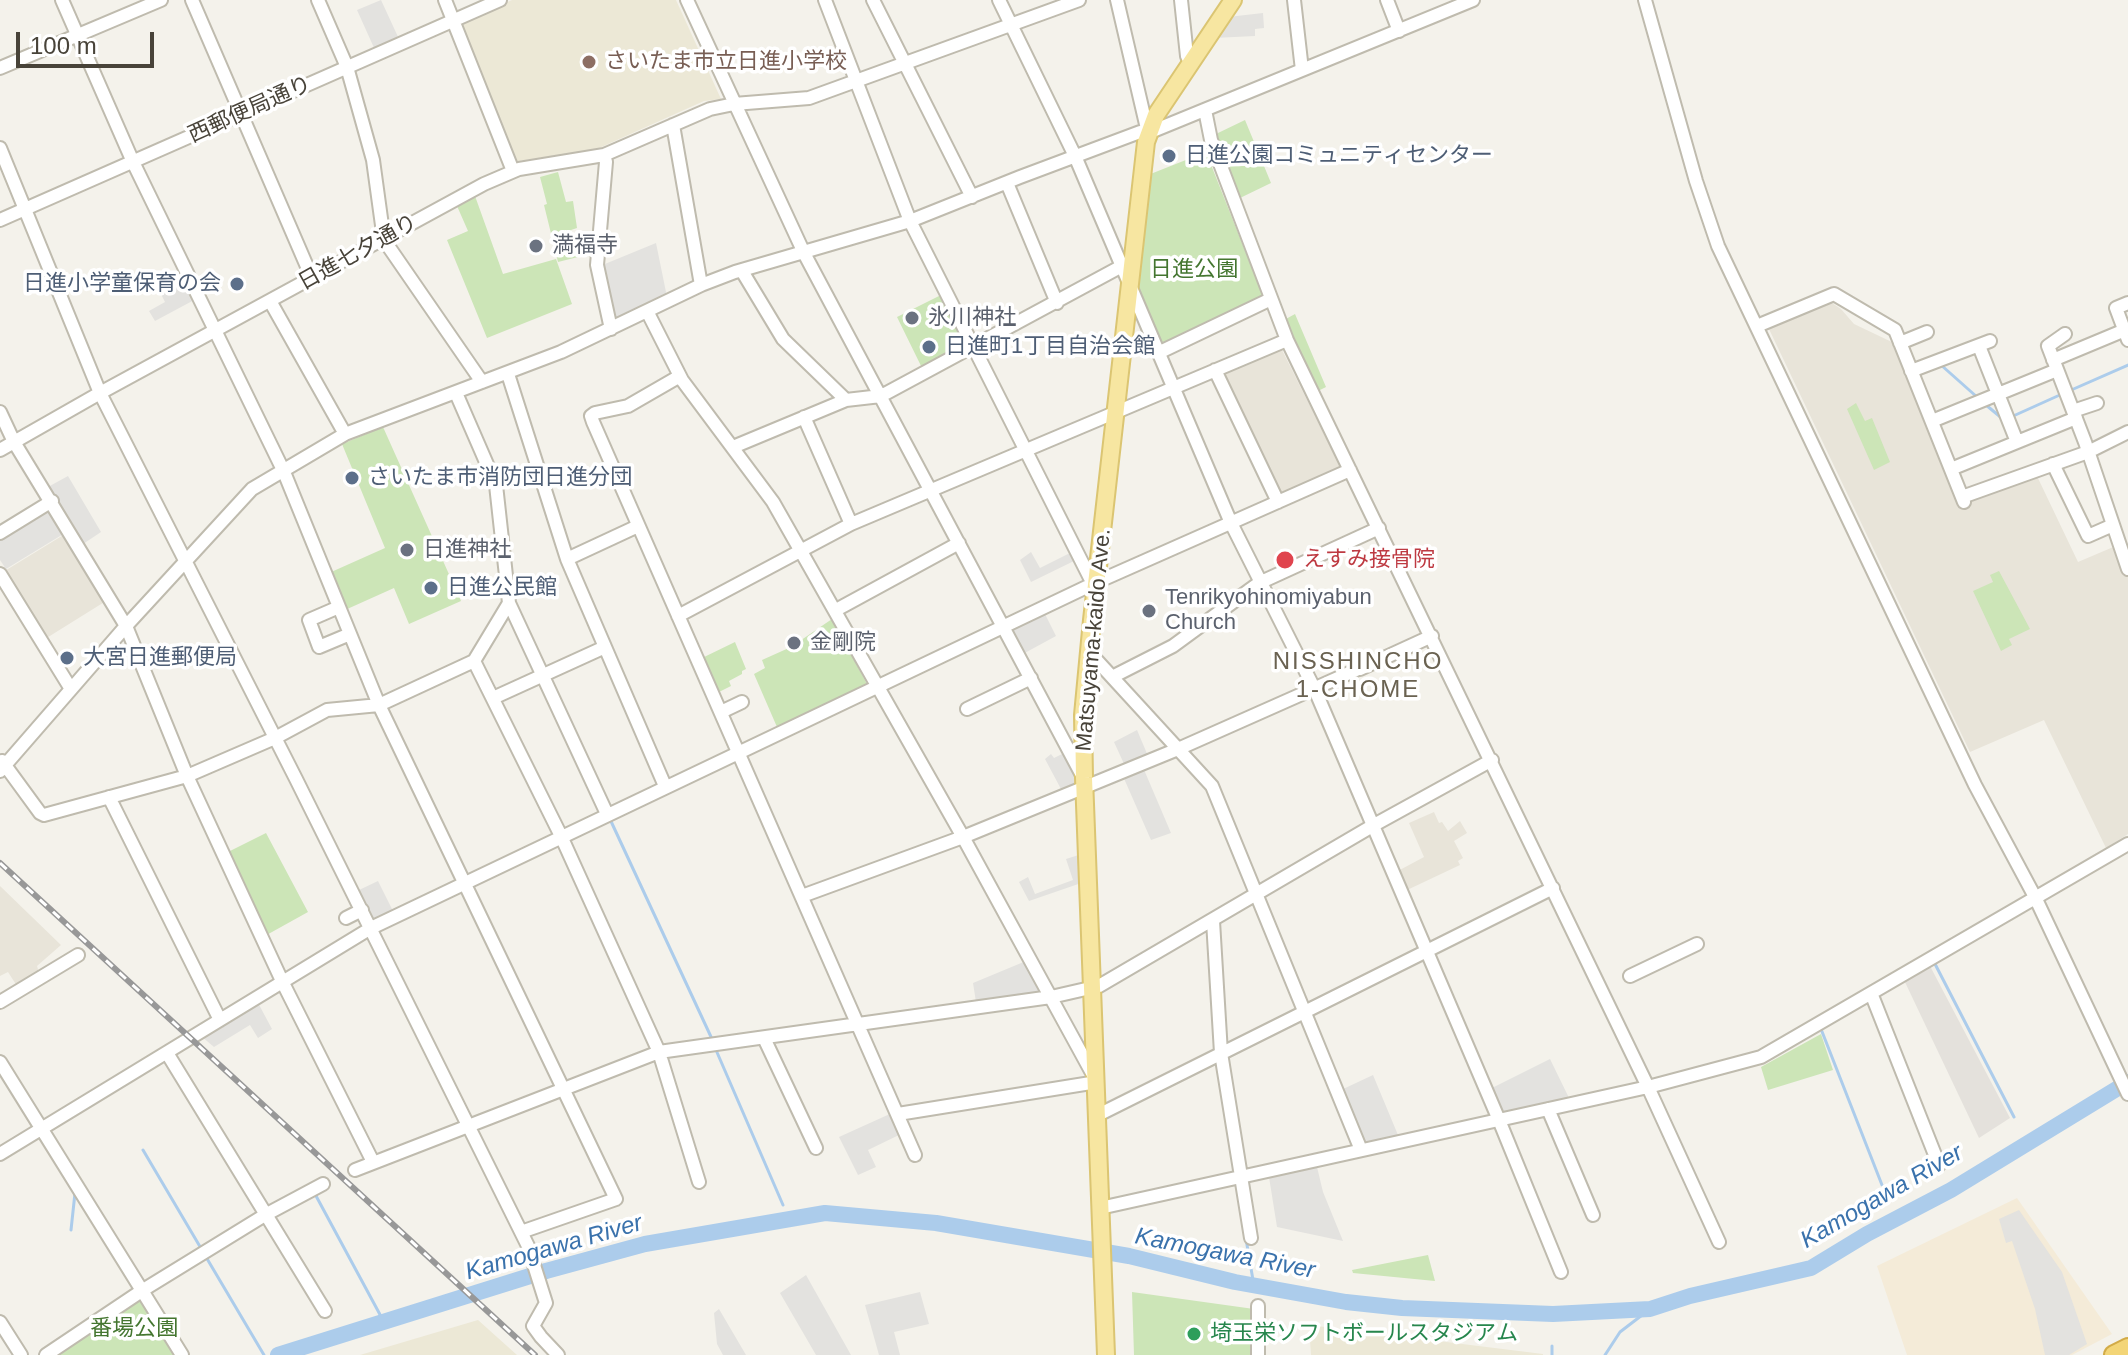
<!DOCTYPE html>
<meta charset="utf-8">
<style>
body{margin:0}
#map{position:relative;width:2128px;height:1355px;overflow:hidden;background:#f4f2eb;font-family:Arial,sans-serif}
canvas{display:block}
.scale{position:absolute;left:16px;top:32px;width:138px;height:36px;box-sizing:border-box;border:4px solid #484339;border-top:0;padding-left:10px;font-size:24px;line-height:28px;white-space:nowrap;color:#484339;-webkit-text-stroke:6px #fff;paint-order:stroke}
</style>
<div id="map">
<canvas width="2128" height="1355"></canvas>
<div class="scale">100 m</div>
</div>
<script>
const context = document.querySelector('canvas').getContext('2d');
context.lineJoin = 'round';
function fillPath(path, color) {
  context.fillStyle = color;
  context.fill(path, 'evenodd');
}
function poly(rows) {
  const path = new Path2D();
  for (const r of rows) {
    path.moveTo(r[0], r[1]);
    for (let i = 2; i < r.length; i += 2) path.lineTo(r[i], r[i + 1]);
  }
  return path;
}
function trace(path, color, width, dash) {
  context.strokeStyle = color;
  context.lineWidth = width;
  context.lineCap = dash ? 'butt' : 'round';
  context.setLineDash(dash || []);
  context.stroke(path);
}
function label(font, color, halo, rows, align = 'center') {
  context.font = font + ' Arial,"Noto Sans JP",sans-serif';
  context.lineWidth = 7;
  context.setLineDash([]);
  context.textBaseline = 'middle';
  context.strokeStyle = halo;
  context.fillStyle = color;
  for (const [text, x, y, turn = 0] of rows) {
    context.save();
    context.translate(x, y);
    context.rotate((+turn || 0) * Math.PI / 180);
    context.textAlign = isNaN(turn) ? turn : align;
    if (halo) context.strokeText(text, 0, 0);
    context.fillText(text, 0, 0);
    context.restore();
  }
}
const residential = poly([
 [1829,301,1841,309,1854,324,1896,344,1959,502,2036,474,2078,562,2118,545,2128,572,2128,834,2106,848,2044,720,1970,752,1769,329],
 [1280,346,1341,468,1279,496,1221,377,1223,370],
 [65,534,106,601,45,639,3,572],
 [1434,812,1439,823,1442,822,1448,831,1460,821,1467,833,1454,841,1463,858,1458,861,1460,865,1405,891,1396,872,1424,857,1409,823],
 [0,886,61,945,37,966,39,973,17,986,8,972,0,976]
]);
const commercial = poly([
 [2017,1198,2112,1334,2072,1355,1907,1355,1877,1266]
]);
const industrial = poly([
 [1930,966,2010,1118,1979,1138,1904,980]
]);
const education = poly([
 [512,0,676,0,721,99,704,101,597,149,513,162,460,25,461,22],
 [478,1320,517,1355,360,1355],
 [1309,1325,1543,1354,1543,1355,1311,1355]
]);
const green = poly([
 [1245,120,1271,183,1240,198,1216,138,1218,133],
 [1206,152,1263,296,1262,300,1166,345,1161,341,1135,284,1148,175],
 [558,172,566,202,573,201,577,228,571,230,578,257,558,262,544,205,547,204,540,177],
 [475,196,503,274,556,259,572,304,487,338,447,240,468,231,457,206],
 [945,293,972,347,924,372,897,317],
 [1295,314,1326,387,1316,392,1284,320],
 [1856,403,1865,421,1872,418,1890,462,1874,470,1847,409],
 [383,427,461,601,409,624,394,588,345,610,329,573,385,548,342,444],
 [1999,571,2030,629,2009,639,2012,645,2001,651,1973,591,1993,582,1990,575],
 [832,619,867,684,777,727,754,674,765,668,762,660,791,647],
 [735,642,746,669,742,671,742,674,729,681,731,686,715,694,700,659],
 [266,833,308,912,263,937,224,854],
 [1821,1034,1833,1070,1768,1090,1761,1067],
 [1428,1255,1435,1281,1353,1273,1352,1270],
 [1132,1292,1254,1309,1254,1355,1134,1355],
 [142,1293,179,1355,51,1355]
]);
const parking = poly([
 [381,0,399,39,375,50,357,10],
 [1263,13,1264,28,1255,29,1255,36,1214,38,1228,17],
 [656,243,667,297,613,325,600,266],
 [185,279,196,299,155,321,149,311,165,302,160,292],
 [68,476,101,532,83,544,48,487],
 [47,507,65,533,6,569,0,560,0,535],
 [1031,552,1040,568,1072,552,1076,560,1031,582,1020,560],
 [1044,612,1056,636,1021,655,1007,629],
 [1137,730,1148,756,1125,766,1114,742],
 [1066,752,1082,785,1033,802,1061,789,1045,759,1051,754,1054,758],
 [1142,765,1171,833,1151,840,1122,774],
 [1085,853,1087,881,1029,901,1019,882,1028,877,1035,894,1073,880,1066,859],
 [378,881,393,911,374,921,371,920,357,891],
 [1026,961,1042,993,976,1002,973,983],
 [257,1001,272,1029,258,1038,250,1025,214,1047,201,1036],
 [1550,1059,1570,1100,1501,1115,1490,1089],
 [1373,1075,1398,1135,1363,1142,1341,1090],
 [892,1113,901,1134,868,1150,876,1167,858,1175,839,1137],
 [1317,1167,1323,1192,1343,1241,1277,1227,1269,1177],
 [2019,1210,2062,1272,2087,1344,2069,1355,2045,1355,2035,1309,2012,1241,2006,1243,1999,1219],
 [806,1275,851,1355,816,1355,780,1293],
 [920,1292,929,1324,894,1332,900,1355,879,1355,865,1305],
 [719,1309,746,1355,723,1355,717,1344,714,1313]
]);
const stream = poly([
 [1941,365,1977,397],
 [2069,391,2128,365],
 [1986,405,2004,420],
 [2011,417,2062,394],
 [609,817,712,1039],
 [1934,962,2014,1117],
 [1821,1029,1882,1185],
 [716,1050,783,1205],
 [143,1150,202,1250],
 [315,1194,384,1322],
 [71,1230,75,1193],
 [1246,1239,1254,1286],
 [206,1257,264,1355],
 [1552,1355,1552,1346],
 [1605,1355,1620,1332,1650,1309]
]);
const river = poly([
 [278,1355,546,1271,645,1244,825,1213,936,1223,1129,1256,1235,1282,1346,1302,1402,1308,1553,1314,1650,1309,1690,1296,1811,1268,1867,1234,1951,1190,2128,1082]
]);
const minor = poly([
 [62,0,133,162,284,472,379,705,616,1199,521,1232],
 [192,0,312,278],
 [318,0,347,67,373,160,384,240,482,382],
 [445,0,513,171],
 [687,0,804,253,1083,777],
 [825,0,910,221,1090,578,1097,582],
 [873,0,972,197],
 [999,0,1075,156,1231,523,1315,690,1499,1120,1561,1272],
 [1117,0,1148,133],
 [1181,0,1187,56,1190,63],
 [1294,0,1302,70],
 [1387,0,1399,31],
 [1645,0,1696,181,1718,246,1975,785,2035,897,2128,1094],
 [0,68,161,0],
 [1205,110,1211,140,1287,340,1648,1087,1761,1057,2128,844],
 [673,125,701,285],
 [0,148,100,393,296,779,528,1246,546,1303,533,1326,541,1337,558,1355],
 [604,155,606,162,597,265,611,329],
 [1007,183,1057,303],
 [0,220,500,0],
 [742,271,783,339,846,400],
 [270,301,345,434],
 [2128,303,2116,308,2128,340],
 [647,311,682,380,773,502,963,837,1097,1082,898,1114],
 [1757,326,1834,294,1895,330,1964,502],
 [2065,334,2048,346,2085,442,2128,569],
 [1900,343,1927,332],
 [1979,346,2017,442],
 [1158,353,1271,299],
 [2053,360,2125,330],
 [1215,370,1278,502],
 [1911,371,1990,341],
 [508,374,567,559,665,786],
 [680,376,628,406,595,413,591,416,593,422,915,1155],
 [456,393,496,485,509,603,607,814],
 [2073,411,2097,403],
 [0,412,14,442,126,626,187,776,282,981,373,1162],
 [804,417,851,524],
 [1932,421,2057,370],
 [733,447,846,400,881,396,1122,266],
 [0,450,100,393,484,184,519,169,604,155,710,109,734,104,809,98,1079,0],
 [2053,464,2088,536,2113,525],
 [1951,469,2076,418],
 [1962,497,2088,452,2128,432],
 [0,533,52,501],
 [567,559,638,526],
 [0,574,71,689],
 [339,607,309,620,319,647,350,634],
 [836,610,959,543],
 [678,616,851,524,1287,340],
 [1090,653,1212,786,1361,1150],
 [474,661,561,836,659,1052,699,1182],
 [1360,669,1432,636],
 [1112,677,1173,646,1259,583,1379,528],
 [493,698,605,647],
 [967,709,1031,678],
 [721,712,742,702],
 [2,761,40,813,44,815,187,776,275,738,327,710,379,705,474,661,509,603],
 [0,771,126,626,252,489,345,434,561,352,701,285,735,272,910,221,1020,177,1140,132,1148,133,1473,0],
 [109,797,220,1020],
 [802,896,963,837,1178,749,1356,670],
 [346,918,362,910],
 [1213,921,1221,1053,1251,1238],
 [1630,976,1697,944],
 [1871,993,1939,1165],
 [0,1002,78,955],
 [764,1038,816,1148],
 [167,1053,325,1311],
 [0,1062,182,1355],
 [1548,1109,1593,1215],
 [1098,1115,1553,888],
 [0,1154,371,928,1097,582,1350,470],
 [355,1170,659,1052,1051,997,1099,986,1374,825,1492,760],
 [1100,1208,1648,1087,1719,1242],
 [1258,1306,1258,1355],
 [0,1322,21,1355],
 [46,1355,143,1290,265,1215,323,1184]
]);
const major = poly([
 [1106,1355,1084,778,1083,715,1092,620,1146,142,1156,115,1233,0]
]);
const highway = poly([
 [2114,1355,2128,1348]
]);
const rail = poly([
 [0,863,535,1355]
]);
const markers = [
 [589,62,8,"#8d6e63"],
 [1169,156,8,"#5c6f8a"],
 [536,246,8,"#6b7280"],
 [237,284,8,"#5c6f8a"],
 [912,318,8,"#6b7280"],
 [929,347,8,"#5c6f8a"],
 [352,478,8,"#5c6f8a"],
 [407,550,8,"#6b7280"],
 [1285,560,10,"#e0444e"],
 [431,588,8,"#5c6f8a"],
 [1149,611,8,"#6b7280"],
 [794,643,8,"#6b7280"],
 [67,658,8,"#5c6f8a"],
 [1194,1334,8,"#2e9e5b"]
];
const educationNames = [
 ["さいたま市立日進小学校",605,62]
];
const streetNames = [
 ["西郵便局通り",250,110,-24],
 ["日進七夕通り",358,253,-29],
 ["Matsuyama-kaido Ave.",1094,640,-85]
];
const serviceNames = [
 ["日進公園コミュニティセンター",1185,156],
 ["日進小学童保育の会",221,284,"right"],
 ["日進町1丁目自治会館",945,347],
 ["さいたま市消防団日進分団",368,478],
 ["日進公民館",447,588],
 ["大宮日進郵便局",83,658]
];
const worshipNames = [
 ["満福寺",552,246],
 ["氷川神社",928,318],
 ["日進神社",423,550],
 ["Tenrikyohinomiyabun",1165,598],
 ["Church",1165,623],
 ["金剛院",810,643]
];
const parkNames = [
 ["日進公園",1194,270],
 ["番場公園",134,1329]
];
const healthNames = [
 ["えすみ接骨院",1303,560]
];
const leisureNames = [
 ["埼玉栄ソフトボールスタジアム",1210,1334]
];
const neighbourhoodNames = [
 ["NISSHINCHO",1358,662],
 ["1-CHOME",1358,690]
];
const waterNames = [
 ["Kamogawa River",1882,1197,-30],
 ["Kamogawa River",554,1248,-16],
 ["Kamogawa River",1225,1254,11]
];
fillPath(residential, '#e8e4d9');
fillPath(commercial, '#f4ebd8');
fillPath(industrial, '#e4e1dc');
fillPath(education, '#ece8d6');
fillPath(green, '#cce5b7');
fillPath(parking, '#e3e2df');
trace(stream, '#accceb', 3);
trace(river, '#accceb', 16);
trace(minor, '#bfbbae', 16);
trace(major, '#dbc572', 20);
trace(highway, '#d2ab47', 22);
trace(minor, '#fff', 12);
trace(major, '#f7e6a1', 16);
trace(highway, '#f3d577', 18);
trace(rail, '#989898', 6);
trace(rail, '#fff', 3, [9]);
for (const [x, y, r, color] of markers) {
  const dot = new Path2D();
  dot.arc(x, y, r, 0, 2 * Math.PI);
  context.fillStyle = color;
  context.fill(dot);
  trace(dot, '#fff', 3);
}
label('22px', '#785e54', '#fff', educationNames, 'left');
label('22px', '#484339', '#fff', streetNames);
label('22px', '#4e5e75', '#fff', serviceNames, 'left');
label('22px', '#5b616d', '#fff', worshipNames, 'left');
label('22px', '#447630', '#fff', parkNames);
label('22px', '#be3a42', '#fff', healthNames, 'left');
label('22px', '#27864d', '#fff', leisureNames, 'left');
context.letterSpacing = '2px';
label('24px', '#6a6251', '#fff', neighbourhoodNames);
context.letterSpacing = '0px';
label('italic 24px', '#3a72ac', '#fff', waterNames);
</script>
